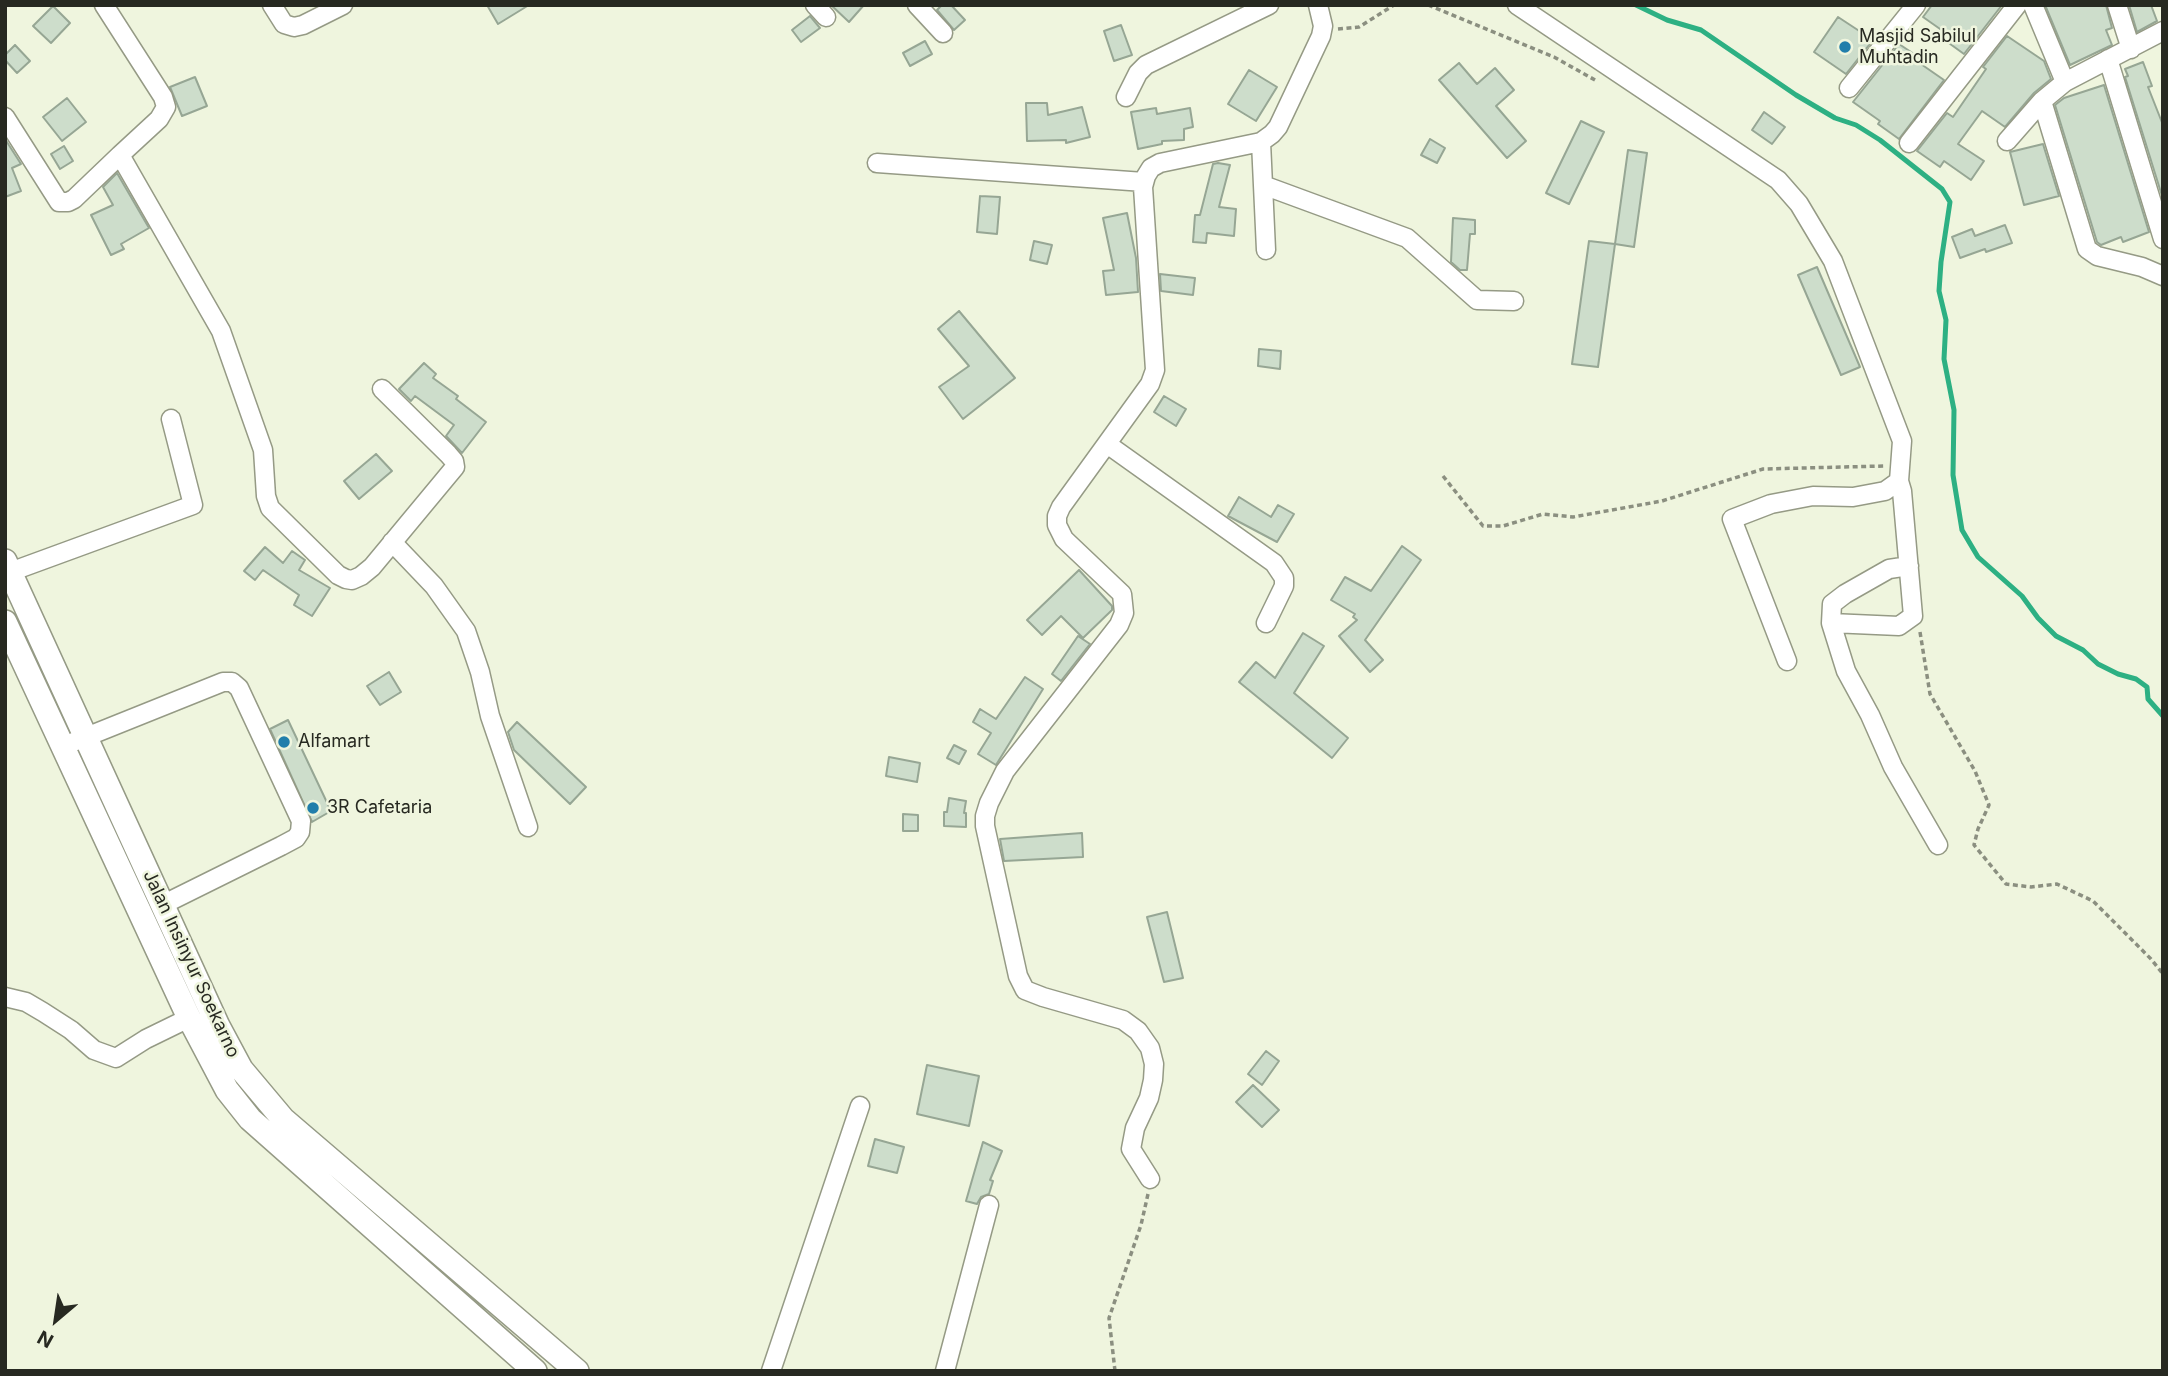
<!DOCTYPE html>
<style>
body{margin:0}
#map{position:relative;width:2168px;height:1376px;overflow:hidden;background:#eff5de;font-family:Inter,sans-serif}
canvas{display:block}
.frame{position:absolute;inset:0;border:7px solid #272921;pointer-events:none}
.north{position:absolute;left:21px;top:1285px;width:70px;height:70px;-webkit-text-stroke:5px #eff5de;paint-order:stroke;rotate:209deg;font-size:19px;font-weight:700;line-height:28px;text-align:center;color:#272921}
.north::after{content:'';display:block;margin:auto;width:24px;height:32px;background:#272921;clip-path:polygon(50% 0,100% 100%,50% 72%,0 100%)}
</style>
<div id="map">
<canvas width="2168" height="1376"></canvas>
<div class="frame"></div>
<div class="north">N</div>
</div>
<script>
const context = document.querySelector('canvas').getContext('2d');
context.lineJoin = 'round';
function poly(rows) {
  const path = new Path2D();
  for (const r of rows) {
    path.moveTo(r[0], r[1]);
    for (let i = 2; i < r.length; i += 2) path.lineTo(r[i], r[i + 1]);
  }
  return path;
}
function trace(path, color, width, dash) {
  context.strokeStyle = color;
  context.lineWidth = width;
  context.lineCap = dash ? 'butt' : 'round';
  context.setLineDash(dash || []);
  context.stroke(path);
}
function fillPath(path, color) {
  context.fillStyle = color;
  context.fill(path, 'evenodd');
}
function label(font, color, halo, rows, align = 'center') {
  context.font = font + ' Inter,sans-serif';
  context.lineWidth = 5;
  context.setLineDash([]);
  context.textBaseline = 'middle';
  context.strokeStyle = halo;
  context.fillStyle = color;
  for (const [text, x, y, turn = 0] of rows) {
    context.save();
    context.translate(x, y);
    context.rotate((+turn || 0) * Math.PI / 180);
    context.textAlign = isNaN(turn) ? turn : align;
    if (halo) context.strokeText(text, 0, 0);
    context.fillText(text, 0, 0);
    context.restore();
  }
}
const stream = poly([
 [1636,5,1667,20,1701,30,1796,95,1835,118,1856,125,1880,140,1942,189,1950,202,1941,262,1939,291,1946,320,1944,359,1954,410,1953,475,1962,530,1978,557,2022,596,2038,618,2056,636,2083,650,2098,664,2118,674,2136,679,2147,687,2148,699,2163,716]
]);
const building = poly([
 [487,5,529,5,498,24,487,5],
 [831,5,864,5,849,22,831,5],
 [942,5,951,5,965,20,954,30,937,10,942,5],
 [1932,5,2002,5,1964,54,1946,41,1950,36,1923,17,1932,5],
 [2045,5,2106,5,2112,28,2106,30,2112,45,2070,65,2045,5],
 [2129,5,2151,5,2157,21,2137,32,2129,5],
 [53,6,70,23,51,43,33,26,53,6],
 [810,16,820,28,801,42,792,30,810,16],
 [1838,17,1873,40,1846,74,1814,52,1838,17],
 [1121,25,1132,55,1114,61,1104,31,1121,25],
 [2007,36,2044,61,2051,79,2034,93,2005,127,1982,111,1958,144,1984,161,1971,180,1944,161,1940,167,1917,151,1947,113,1953,117,1986,69,1983,67,2007,36],
 [925,41,932,54,910,66,903,53,925,41],
 [1899,44,1920,58,1918,62,1944,80,1899,139,1878,124,1880,121,1853,102,1899,44],
 [15,45,30,61,17,73,5,60,5,55,15,45],
 [2143,62,2152,86,2148,87,2163,125,2163,199,2125,77,2128,76,2125,69,2143,62],
 [1459,63,1477,84,1495,68,1514,90,1496,106,1526,141,1507,158,1439,80,1459,63],
 [1249,70,1277,87,1256,121,1228,104,1249,70],
 [195,77,207,106,182,116,170,87,195,77],
 [2104,85,2149,232,2123,242,2121,237,2101,245,2097,242,2055,105,2064,98,2104,85],
 [67,98,86,122,62,141,43,117,67,98],
 [1026,103,1047,103,1048,115,1082,107,1090,137,1066,143,1066,140,1027,141,1026,103],
 [1156,108,1157,114,1190,108,1193,127,1184,129,1184,140,1162,141,1162,144,1138,149,1131,112,1156,108],
 [1764,112,1785,127,1772,144,1752,130,1764,112],
 [1581,121,1604,132,1569,204,1546,193,1581,121],
 [5,139,21,164,12,168,21,191,5,197,5,139],
 [1430,139,1445,148,1437,163,1421,155,1430,139],
 [2043,144,2059,196,2024,205,2010,152,2043,144],
 [64,146,73,161,60,169,51,154,64,146],
 [1628,150,1647,153,1634,247,1615,244,1628,150],
 [1218,163,1230,165,1219,207,1236,209,1234,236,1207,233,1206,243,1193,242,1195,215,1200,215,1213,164,1218,163],
 [117,173,149,228,121,244,124,249,111,255,91,215,113,205,103,187,117,173],
 [980,196,1000,197,997,234,977,232,980,196],
 [1127,213,1136,258,1138,292,1106,295,1103,271,1114,270,1103,218,1127,213],
 [1453,218,1475,220,1475,234,1470,234,1467,270,1460,270,1451,262,1453,218],
 [2005,225,2012,243,1986,252,1985,249,1960,258,1952,237,1972,229,1975,236,2005,225],
 [1034,241,1052,245,1047,264,1030,260,1034,241],
 [1589,241,1615,244,1598,367,1572,364,1589,241],
 [1817,267,1860,367,1841,375,1798,275,1817,267],
 [1160,274,1195,278,1193,295,1161,291,1160,274],
 [959,311,1015,378,963,419,939,387,969,366,938,329,959,311],
 [1259,349,1281,351,1280,369,1258,366,1259,349],
 [424,363,436,374,433,378,458,396,456,399,486,422,462,453,446,436,454,425,415,396,411,401,399,389,424,363],
 [1164,396,1186,409,1176,426,1154,412,1164,396],
 [376,454,392,471,359,499,344,481,376,454],
 [1239,497,1271,517,1278,505,1294,514,1277,542,1228,516,1239,497],
 [1402,546,1421,560,1365,640,1383,660,1370,672,1339,636,1357,620,1353,617,1355,614,1331,600,1345,577,1371,591,1402,546],
 [265,547,283,563,292,551,305,560,299,570,330,588,312,616,294,605,299,595,263,570,255,580,244,571,265,547],
 [1079,570,1112,606,1112,610,1083,638,1061,616,1042,635,1027,620,1079,570],
 [1303,633,1324,646,1294,693,1348,738,1332,758,1239,682,1256,662,1275,678,1303,633],
 [1078,636,1090,644,1061,681,1052,674,1078,636],
 [389,672,401,692,380,705,367,686,389,672],
 [1025,677,1043,689,996,765,978,754,991,733,973,722,980,709,996,719,1025,677],
 [288,720,331,811,312,822,270,729,288,720],
 [517,722,586,787,570,804,514,750,508,732,517,722],
 [954,745,966,751,959,764,947,758,954,745],
 [889,757,920,763,917,782,886,776,889,757],
 [949,798,966,801,964,813,966,813,966,827,944,826,944,812,947,812,949,798],
 [903,814,918,815,918,831,903,831,903,814],
 [1082,833,1083,857,1004,861,1000,839,1082,833],
 [1167,912,1183,978,1164,982,1147,917,1167,912],
 [1266,1051,1279,1061,1262,1085,1248,1074,1266,1051],
 [927,1065,979,1076,969,1126,917,1114,927,1065],
 [1253,1085,1279,1110,1262,1127,1236,1102,1253,1085],
 [875,1139,904,1147,897,1173,868,1166,875,1139],
 [983,1142,1002,1151,990,1180,993,1181,989,1194,981,1197,977,1204,966,1201,983,1142]
]);
const path = poly([
 [1428,5,1554,57,1595,80],
 [1338,29,1359,27,1394,5],
 [1443,476,1483,526,1503,526,1543,514,1573,517,1662,501,1763,469,1884,466],
 [1920,632,1930,694,1975,771,1989,805,1978,829,1974,845,2006,884,2031,887,2057,884,2093,901,2151,959,2163,974],
 [1115,1371,1109,1318,1141,1225,1148,1194]
]);
const minor = poly([
 [104,5,163,97,166,107,159,119,120,155,221,331,263,450,266,496,270,508,338,575,346,579,352,580,361,576,372,567,455,467,454,461,448,454,382,389],
 [272,5,284,24,294,27,303,25,343,5],
 [815,5,826,17],
 [917,5,943,33],
 [1517,5,1778,180,1799,204,1833,261,1902,441,1899,481,1885,491,1853,497,1813,496,1771,504,1732,519,1787,661],
 [2033,5,2065,82],
 [2117,5,2131,49],
 [2108,59,2163,239],
 [1849,88,1916,5],
 [1126,97,1138,73,1146,65,1269,5],
 [2042,101,2087,249,2097,256,2142,267,2163,276],
 [5,117,59,202,68,202,74,199,120,155],
 [2007,141,2042,101,2065,82,2163,31],
 [1261,142,1266,250],
 [1909,143,2017,5],
 [877,163,1144,182],
 [1263,185,1407,238,1477,300,1514,301],
 [1107,444,1274,563,1284,578,1284,586,1266,623],
 [1899,481,1902,491,1913,616,1899,626,1831,623,1846,671,1870,715,1893,767,1938,845],
 [392,542,434,586,466,631,480,672,490,716,528,827],
 [10,572,193,505,171,419],
 [1831,623,1832,604,1845,594,1889,569,1909,566],
 [61,747,223,682,232,682,239,688,301,821,300,832,296,838,281,846,162,905],
 [5,997,26,1002,43,1012,71,1030,94,1050,116,1058,146,1039,189,1018],
 [1150,1179,1131,1149,1135,1128,1149,1098,1153,1080,1154,1064,1150,1048,1138,1031,1123,1020,1043,997,1025,990,1018,976,985,826,985,816,989,803,1005,771,1119,625,1124,613,1122,594,1064,539,1057,525,1057,516,1061,507,1150,384,1155,370,1143,187,1146,176,1151,168,1160,163,1261,142,1272,134,1278,127,1321,36,1323,26,1318,5],
 [771,1371,860,1106],
 [945,1371,989,1205]
]);
const major = poly([
 [5,561,218,1026,241,1069,283,1119,577,1371],
 [5,622,189,1018,227,1090,250,1119,535,1371]
]);
const markers = [
 [1845,47,7,"#217eab"],
 [284,742,7,"#217eab"],
 [313,808,7,"#217eab"]
];
const poiNames = [
 ["Masjid Sabilul",1859,37],
 ["Muhtadin",1859,58],
 ["Alfamart",298,742],
 ["3R Cafetaria",327,808]
];
const streetNames = [
 ["Jalan Insinyur Soekarno",191,964,65]
];
trace(stream, '#2db083', 5);
fillPath(building, '#cdddcb');
trace(building, '#96a694', 2);
trace(minor, '#959a85', 21);
trace(major, '#959a85', 26);
trace(path, '#8b8f80', 3.5, [5, 3.5]);
trace(minor, '#fff', 18);
trace(major, '#fff', 23);
for (const [x, y, r, color] of markers) {
  const dot = new Path2D();
  dot.arc(x, y, r, 0, 2 * Math.PI);
  context.fillStyle = color;
  context.fill(dot);
  trace(dot, '#eff5de', 2.5);
}
label('18px', '#272921', '#eff5de', poiNames, 'left');
label('18px', '#272921', '#eff5de', streetNames);
</script>
